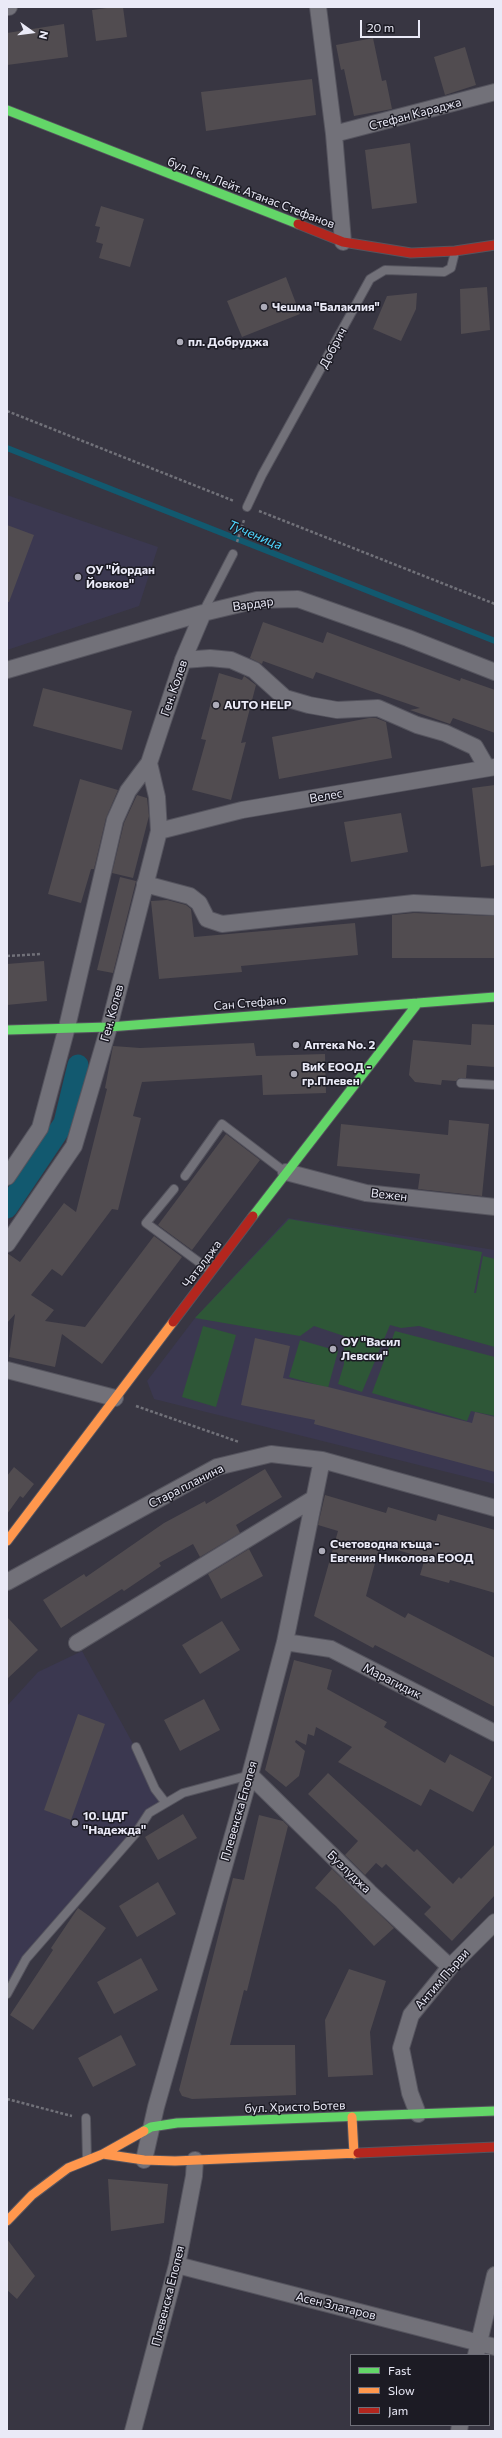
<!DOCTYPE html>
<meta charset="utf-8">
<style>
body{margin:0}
#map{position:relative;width:502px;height:2438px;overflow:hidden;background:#383642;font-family:Commissioner,sans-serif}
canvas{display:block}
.frame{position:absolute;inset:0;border:8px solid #eaeaf7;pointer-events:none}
.legend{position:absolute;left:350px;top:2354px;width:140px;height:72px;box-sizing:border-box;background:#1c1b24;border:1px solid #6e6e78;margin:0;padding:5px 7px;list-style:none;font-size:12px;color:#eaeaf7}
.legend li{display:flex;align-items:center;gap:8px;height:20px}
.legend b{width:20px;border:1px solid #6e6e78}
.north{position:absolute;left:12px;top:12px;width:40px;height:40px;-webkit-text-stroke:3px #1c1b24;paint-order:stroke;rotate:104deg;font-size:11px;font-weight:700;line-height:16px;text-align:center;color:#eaeaf7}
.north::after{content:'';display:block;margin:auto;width:14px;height:18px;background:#eaeaf7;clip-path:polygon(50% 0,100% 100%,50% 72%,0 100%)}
.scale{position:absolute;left:360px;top:20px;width:60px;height:18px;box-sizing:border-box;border:2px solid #eaeaf7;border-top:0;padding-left:5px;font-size:12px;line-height:14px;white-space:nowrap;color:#eaeaf7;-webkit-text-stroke:3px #1c1b24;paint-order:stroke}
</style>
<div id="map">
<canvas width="502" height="2438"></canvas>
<div class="frame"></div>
<ul class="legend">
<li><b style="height:5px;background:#63d668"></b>Fast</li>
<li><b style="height:5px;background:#ff974d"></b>Slow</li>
<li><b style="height:5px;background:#b3261e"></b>Jam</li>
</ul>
<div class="north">N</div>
<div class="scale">20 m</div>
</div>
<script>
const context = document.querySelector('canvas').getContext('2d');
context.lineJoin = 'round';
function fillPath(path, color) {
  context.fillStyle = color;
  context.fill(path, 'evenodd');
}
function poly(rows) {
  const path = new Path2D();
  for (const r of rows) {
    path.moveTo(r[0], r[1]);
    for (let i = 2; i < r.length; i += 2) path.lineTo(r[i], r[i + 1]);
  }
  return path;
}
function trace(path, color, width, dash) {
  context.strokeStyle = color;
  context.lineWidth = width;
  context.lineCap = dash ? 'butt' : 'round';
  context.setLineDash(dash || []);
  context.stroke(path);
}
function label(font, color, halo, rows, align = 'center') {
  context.font = font + ' Commissioner,sans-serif';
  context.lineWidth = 3;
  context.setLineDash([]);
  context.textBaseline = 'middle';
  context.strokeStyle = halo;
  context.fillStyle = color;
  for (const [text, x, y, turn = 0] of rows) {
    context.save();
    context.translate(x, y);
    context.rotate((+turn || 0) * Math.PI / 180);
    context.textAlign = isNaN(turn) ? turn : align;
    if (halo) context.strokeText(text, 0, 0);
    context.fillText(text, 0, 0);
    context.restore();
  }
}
const built = poly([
 [7,495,158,547,139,606,7,650],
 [288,1218,495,1250,495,1484,154,1399,147,1381,195,1318],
 [82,1651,165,1802,149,1813,26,1959,7,1994,7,1706,38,1672]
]);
const green = poly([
 [289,1219,482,1252,474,1293,476,1293,483,1256,495,1259,495,1347,419,1326,401,1328,390,1325,362,1392,338,1384,344,1364,344,1336,314,1326,300,1336,195,1318],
 [203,1326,236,1335,216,1407,182,1397],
 [395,1331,495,1357,495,1416,471,1411,467,1421,372,1393],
 [300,1340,338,1351,328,1388,289,1377]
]);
const stream = poly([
 [7,448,495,641]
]);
const canal = poly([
 [7,1208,64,1123,78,1065]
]);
const building = poly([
 [114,7,123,7,127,37,96,41,92,10],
 [64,24,68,57,7,65,7,33],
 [373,38,382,81,386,80,392,109,354,116,344,69,341,70,336,45],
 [465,47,476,85,445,95,434,57],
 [312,79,316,115,206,131,201,92],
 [410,143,417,203,372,209,365,150],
 [101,206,144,219,130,267,99,258,103,244,96,242,100,227,95,226],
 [286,277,300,314,242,337,227,301],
 [487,287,490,330,461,334,460,289],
 [417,293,416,309,401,341,373,329,387,296],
 [7,525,34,535,9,602,7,602],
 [263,622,323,643,327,632,460,681,461,678,495,690,495,733,453,718,450,724,410,710,420,708,316,672,313,679,263,661,262,664,250,658],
 [219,673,242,680,244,676,256,685,241,743,246,742,231,800,192,790,206,740,201,739],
 [43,688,132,711,122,750,33,726],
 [369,718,376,718,386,722,392,758,279,779,272,737],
 [80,779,118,790,106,818,94,869,91,869,81,903,48,894],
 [495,785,495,865,481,867,472,788],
 [137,795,147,798,149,816,133,878,112,873,124,823],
 [401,813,408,852,351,862,344,822],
 [120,877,136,881,113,973,97,970],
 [167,900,186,905,191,909,194,937,355,923,358,955,241,966,242,972,159,979,151,901],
 [414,913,495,916,495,958,392,958,392,915],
 [44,961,47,1001,7,1005,7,964],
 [472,1024,495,1025,495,1067,467,1065,466,1078,459,1078,456,1081,442,1080,441,1085,415,1082,409,1075,413,1040,471,1045],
 [254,1043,256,1056,325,1054,326,1093,263,1095,262,1075,142,1082,133,1116,141,1118,118,1210,112,1209,62,1276,52,1269,31,1295,54,1310,45,1321,85,1327,154,1236,182,1257,102,1364,62,1334,55,1367,9,1357,15,1314,7,1323,7,1253,20,1262,64,1203,76,1212,107,1089,105,1088,113,1046,140,1048],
 [449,1120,489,1124,482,1196,418,1189,420,1174,337,1166,341,1124,448,1135],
 [226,1134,260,1160,192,1250,158,1225],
 [255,1338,290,1346,283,1378,328,1387,472,1423,475,1412,495,1417,495,1472,314,1424,315,1420,241,1405],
 [14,1467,34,1484,23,1498,20,1496,7,1514,7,1476],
 [265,1469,282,1497,236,1525,240,1533,200,1557,193,1544,159,1563,161,1566,124,1591,122,1589,61,1628,43,1600,84,1574,86,1577,164,1523,205,1501,206,1504],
 [325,1495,386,1513,388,1507,436,1521,438,1514,495,1530,495,1593,450,1580,449,1583,420,1575,425,1558,380,1545,366,1596,405,1618,408,1613,495,1658,495,1707,375,1645,373,1648,314,1616,338,1531,318,1525],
 [249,1549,263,1576,221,1599,208,1574],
 [7,1617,38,1650,7,1679],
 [222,1621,240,1650,200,1674,182,1645],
 [294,1660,332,1670,327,1689,387,1722,384,1727,445,1763,450,1754,492,1777,473,1812,430,1789,421,1806,338,1762,352,1747,316,1727,314,1736,308,1734,306,1745,296,1740,295,1742,305,1751,299,1776,286,1787,265,1770],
 [204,1699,220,1730,180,1751,164,1720],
 [78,1714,105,1724,71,1820,44,1810],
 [328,1773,414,1852,417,1849,453,1884,459,1877,461,1879,495,1844,495,1895,452,1941,424,1914,431,1907,386,1864,382,1868,376,1863,365,1875,345,1855,358,1841,308,1794],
 [183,1814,197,1838,158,1860,145,1837],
 [259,1815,283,1821,288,1826,247,1991,244,1990,230,2045,295,2045,296,2095,192,2099,182,2096,179,2090,233,1878,244,1880],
 [332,1869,394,1928,374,1946,336,1906,315,1888],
 [158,1882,176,1914,137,1937,119,1906],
 [78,1908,106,1928,33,2030,10,2015,53,1950,51,1948],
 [141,1958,158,1990,114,2014,97,1982],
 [349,1969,386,1981,370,2032,373,2075,328,2077,325,2020],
 [121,2035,136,2065,93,2087,78,2058],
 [108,2179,168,2184,164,2223,111,2231],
 [7,2239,35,2276,17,2299,7,2290]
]);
const path = poly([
 [7,411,234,501],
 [259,511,495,604],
 [237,542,244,520],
 [7,956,42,954],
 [136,1406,239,1442],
 [7,2099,72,2116]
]);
const lane = poly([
 [247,507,262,475,370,279,385,270,444,272,451,268,455,252],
 [203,612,233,554],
 [461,1083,495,1085],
 [185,1176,222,1124,285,1172],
 [174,1189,146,1223,211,1271],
 [136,1747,155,1789,165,1802],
 [7,1994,26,1959,136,1833,149,1813,183,1793,250,1775],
 [86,2118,87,2159]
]);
const street = poly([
 [7,7,9,7],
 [318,7,334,134,343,242],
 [334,134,495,92],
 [183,660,210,658,231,660,254,670,285,698,309,705,337,710,378,708,417,725,445,733,475,747,487,768],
 [7,670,203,613,257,600,298,599,408,638,495,672],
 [159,831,242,810,495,767],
 [145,884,190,896,199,903,207,919,222,924,414,903,495,907],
 [286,1172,366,1193,495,1207],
 [7,1177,40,1128,67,1027,115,820,128,791,149,763,183,660,203,613],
 [7,1244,74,1146,109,1027,159,831,157,797,149,763],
 [7,1370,115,1398],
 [7,1582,217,1467,271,1454,322,1460,495,1508],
 [285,1642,331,1649,495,1733],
 [77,1643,313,1499],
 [250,1775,369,1892,450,1967],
 [418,2114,410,2093,401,2048,411,2015,450,1967,495,1922],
 [144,2160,156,2107,250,1775,285,1642,322,1460],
 [177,2265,495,2347],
 [476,2355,495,2275],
 [133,2431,177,2265,194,2176,195,2160],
 [459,2431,460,2425]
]);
const fast = poly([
 [7,110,298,224],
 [7,1030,109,1027,495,997],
 [253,1216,418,1003],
 [144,2131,151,2127,177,2123,495,2111]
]);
const slow = poly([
 [7,1541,173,1322],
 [352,2117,354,2154],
 [103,2154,144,2160,175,2161,358,2153],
 [7,2221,32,2195,68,2168,103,2154,144,2131]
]);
const jam = poly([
 [298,224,343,242,411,253,455,251,495,245],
 [173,1322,253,1216],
 [358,2153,495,2147]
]);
const markers = [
 [264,307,4,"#acabb8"],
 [180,342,4,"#acabb8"],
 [78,577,4,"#acabb8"],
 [216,705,4,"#acabb8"],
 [296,1045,4,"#acabb8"],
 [294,1074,4,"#acabb8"],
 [333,1349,4,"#acabb8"],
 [322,1551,4,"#acabb8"],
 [75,1823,4,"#acabb8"]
];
const streetNames = [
 ["Стефан Караджа",415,114,-15],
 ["бул. Ген. Лейт. Атанас Стефанов",251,193,21],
 ["Добрич",333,348,-62],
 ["Вардар",253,604,-8],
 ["Ген. Колев",174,688,-71],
 ["Велес",326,796,-10],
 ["Сан Стефано",250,1003,-5],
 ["Ген. Колев",112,1013,-75],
 ["Вежен",389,1195,6],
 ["Чаталджа",202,1264,-53],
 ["Стара планина",186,1486,-27],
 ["Марагидик",392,1681,27],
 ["Плевенска Епопея",239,1811,-74],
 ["Бузлуджа",349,1872,44],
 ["Антим Първи",442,1979,-49],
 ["бул. Христо Ботев",295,2107,-2],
 ["Плевенска Епопея",168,2296,-76],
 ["Асен Златаров",336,2306,14]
];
const poiNames = [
 ["Чешма \"Балаклия\"",272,307],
 ["пл. Добруджа",188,342],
 ["ОУ \"Йордан",86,570],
 ["Йовков\"",86,584],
 ["AUTO HELP",224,705],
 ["Аптека No. 2",304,1045],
 ["ВиК ЕООД -",302,1067],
 ["гр.Плевен",302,1081],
 ["ОУ \"Васил",341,1342],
 ["Левски\"",341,1356],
 ["Счетоводна къща -",330,1544],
 ["Евгения Николова ЕООД",330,1558],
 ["10. ЦДГ",83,1816],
 ["\"Надежда\"",83,1830]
];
const waterNames = [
 ["Тученица",255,535,22]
];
fillPath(built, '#3b3850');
fillPath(green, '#2e5737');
trace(stream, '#12596f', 6);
trace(canal, '#12596f', 21);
fillPath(building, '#514c50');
trace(lane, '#55545e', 10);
trace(street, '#55545e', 18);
trace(fast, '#55545e', 11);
trace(slow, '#55545e', 11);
trace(jam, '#55545e', 11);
trace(path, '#717179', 2.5, [3, 2]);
trace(lane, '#727179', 8);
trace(street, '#727179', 16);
trace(fast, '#63d668', 9);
trace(slow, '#ff974d', 9);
trace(jam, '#b3261e', 9);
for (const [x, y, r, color] of markers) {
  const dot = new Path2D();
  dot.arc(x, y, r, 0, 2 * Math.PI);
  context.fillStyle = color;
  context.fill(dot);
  trace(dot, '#1c1b24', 1.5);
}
label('12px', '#eaeaf7', '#1c1b24', streetNames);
label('bold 12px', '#eaeaf7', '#1c1b24', poiNames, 'left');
label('italic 13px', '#4fd6fe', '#1c1b24', waterNames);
</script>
